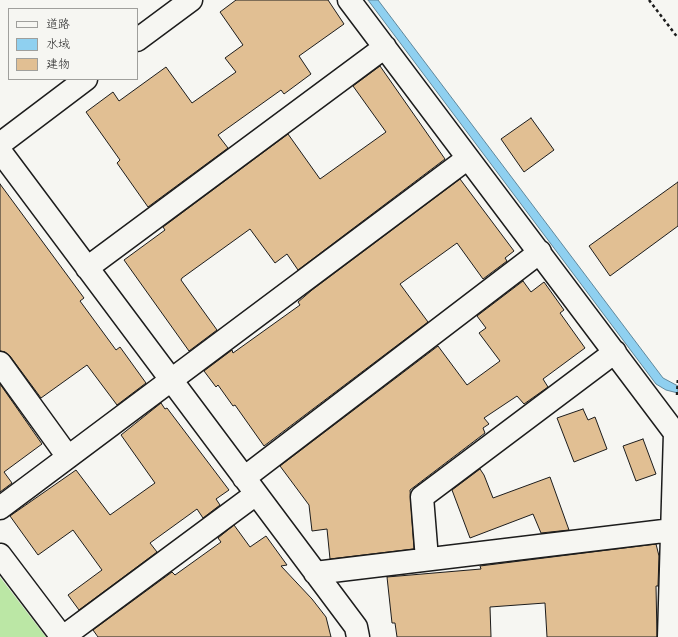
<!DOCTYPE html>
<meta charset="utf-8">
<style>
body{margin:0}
#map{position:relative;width:678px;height:637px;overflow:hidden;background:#f6f6f2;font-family:"Indie Flower","Klee One",sans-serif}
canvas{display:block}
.legend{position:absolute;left:8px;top:8px;width:130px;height:72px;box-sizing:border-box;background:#f6f6f2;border:1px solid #9f9f9c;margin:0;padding:5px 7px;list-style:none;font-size:12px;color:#1c1c1c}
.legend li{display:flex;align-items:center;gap:8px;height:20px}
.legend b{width:20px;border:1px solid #9f9f9c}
</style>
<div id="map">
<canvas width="678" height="637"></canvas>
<ul class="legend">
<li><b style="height:5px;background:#f6f6f2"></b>道路</li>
<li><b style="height:11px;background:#8fd0f0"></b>水域</li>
<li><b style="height:11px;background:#e1bf93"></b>建物</li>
</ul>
</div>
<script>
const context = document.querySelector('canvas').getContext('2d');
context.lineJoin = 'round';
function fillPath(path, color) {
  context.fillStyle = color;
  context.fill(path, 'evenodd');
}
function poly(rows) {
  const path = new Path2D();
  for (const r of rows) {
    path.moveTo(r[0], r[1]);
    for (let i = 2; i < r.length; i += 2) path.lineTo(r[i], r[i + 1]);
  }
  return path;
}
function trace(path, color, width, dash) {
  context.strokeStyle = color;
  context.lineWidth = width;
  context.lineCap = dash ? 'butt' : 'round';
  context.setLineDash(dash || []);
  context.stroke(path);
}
const green = poly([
 [0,577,46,637,0,637]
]);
const water = poly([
 [368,0,378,0,663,378,678,386,678,393,666,390,656,384,368,0]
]);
const building = poly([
 [236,0,328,0,344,24,299,56,311,74,284,94,281,90,218,135,228,148,148,207,117,163,120,160,86,112,113,92,119,101,166,67,192,103,236,72,225,58,243,45,220,12,236,0],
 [380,66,445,159,298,270,287,254,275,263,250,229,182,278,181,280,217,330,189,351,124,260,165,230,163,227,288,134,320,179,386,132,353,86,380,66],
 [531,118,554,150,524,172,501,139,531,118],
 [460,179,514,251,505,258,507,261,483,279,457,243,400,284,428,322,264,446,235,405,233,406,218,385,216,387,204,371,232,350,233,353,300,305,298,302,312,290,460,179],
 [678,182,678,226,610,276,589,246,678,182],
 [0,184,84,298,80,301,116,350,120,347,146,383,117,405,87,365,41,398,10,356,5,352,0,351,0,184],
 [523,281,531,292,544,282,564,310,560,313,585,348,543,379,548,387,524,404,517,396,484,418,489,424,483,428,485,433,410,490,414,549,330,559,327,529,312,531,309,505,280,466,438,346,467,385,500,361,479,333,486,328,477,316,523,281],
 [0,384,42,444,4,472,12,483,0,492,0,384],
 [161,403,165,409,167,408,229,490,216,499,220,505,203,518,197,509,150,543,157,552,79,610,68,595,102,570,73,530,38,555,10,516,76,470,110,515,155,483,121,435,161,403],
 [583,409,588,420,595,417,607,449,574,462,557,418,583,409],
 [643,439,656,474,636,481,623,446,643,439],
 [480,469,484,475,493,498,550,477,569,530,541,533,533,514,470,538,452,490,480,469],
 [234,525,250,547,266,536,287,565,281,566,312,599,326,617,331,637,98,637,93,630,172,572,175,575,221,542,218,538,234,525],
 [656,544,659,556,658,586,656,586,657,637,547,637,545,603,490,607,491,637,397,637,395,623,392,623,387,577,481,569,480,566,656,544]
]);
const path = poly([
 [649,0,678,38],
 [677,395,678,377]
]);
const minor = poly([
 [349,0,675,433,669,637],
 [137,40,191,0],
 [0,144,86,79],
 [0,151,356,627,358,637],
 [87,268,385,47],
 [0,363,68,457],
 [244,478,540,252],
 [0,508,468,158],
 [0,555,62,637],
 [427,559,422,497,615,352],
 [315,573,672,530],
 [63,637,256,494]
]);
fillPath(green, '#bbe7a5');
fillPath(water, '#8fd0f0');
trace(water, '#61889b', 1);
fillPath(building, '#e1bf93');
trace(building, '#1c1c1c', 1);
trace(minor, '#1c1c1c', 25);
trace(path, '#1c1c1c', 2.5, [3, 3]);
trace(minor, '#f6f6f2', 22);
</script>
